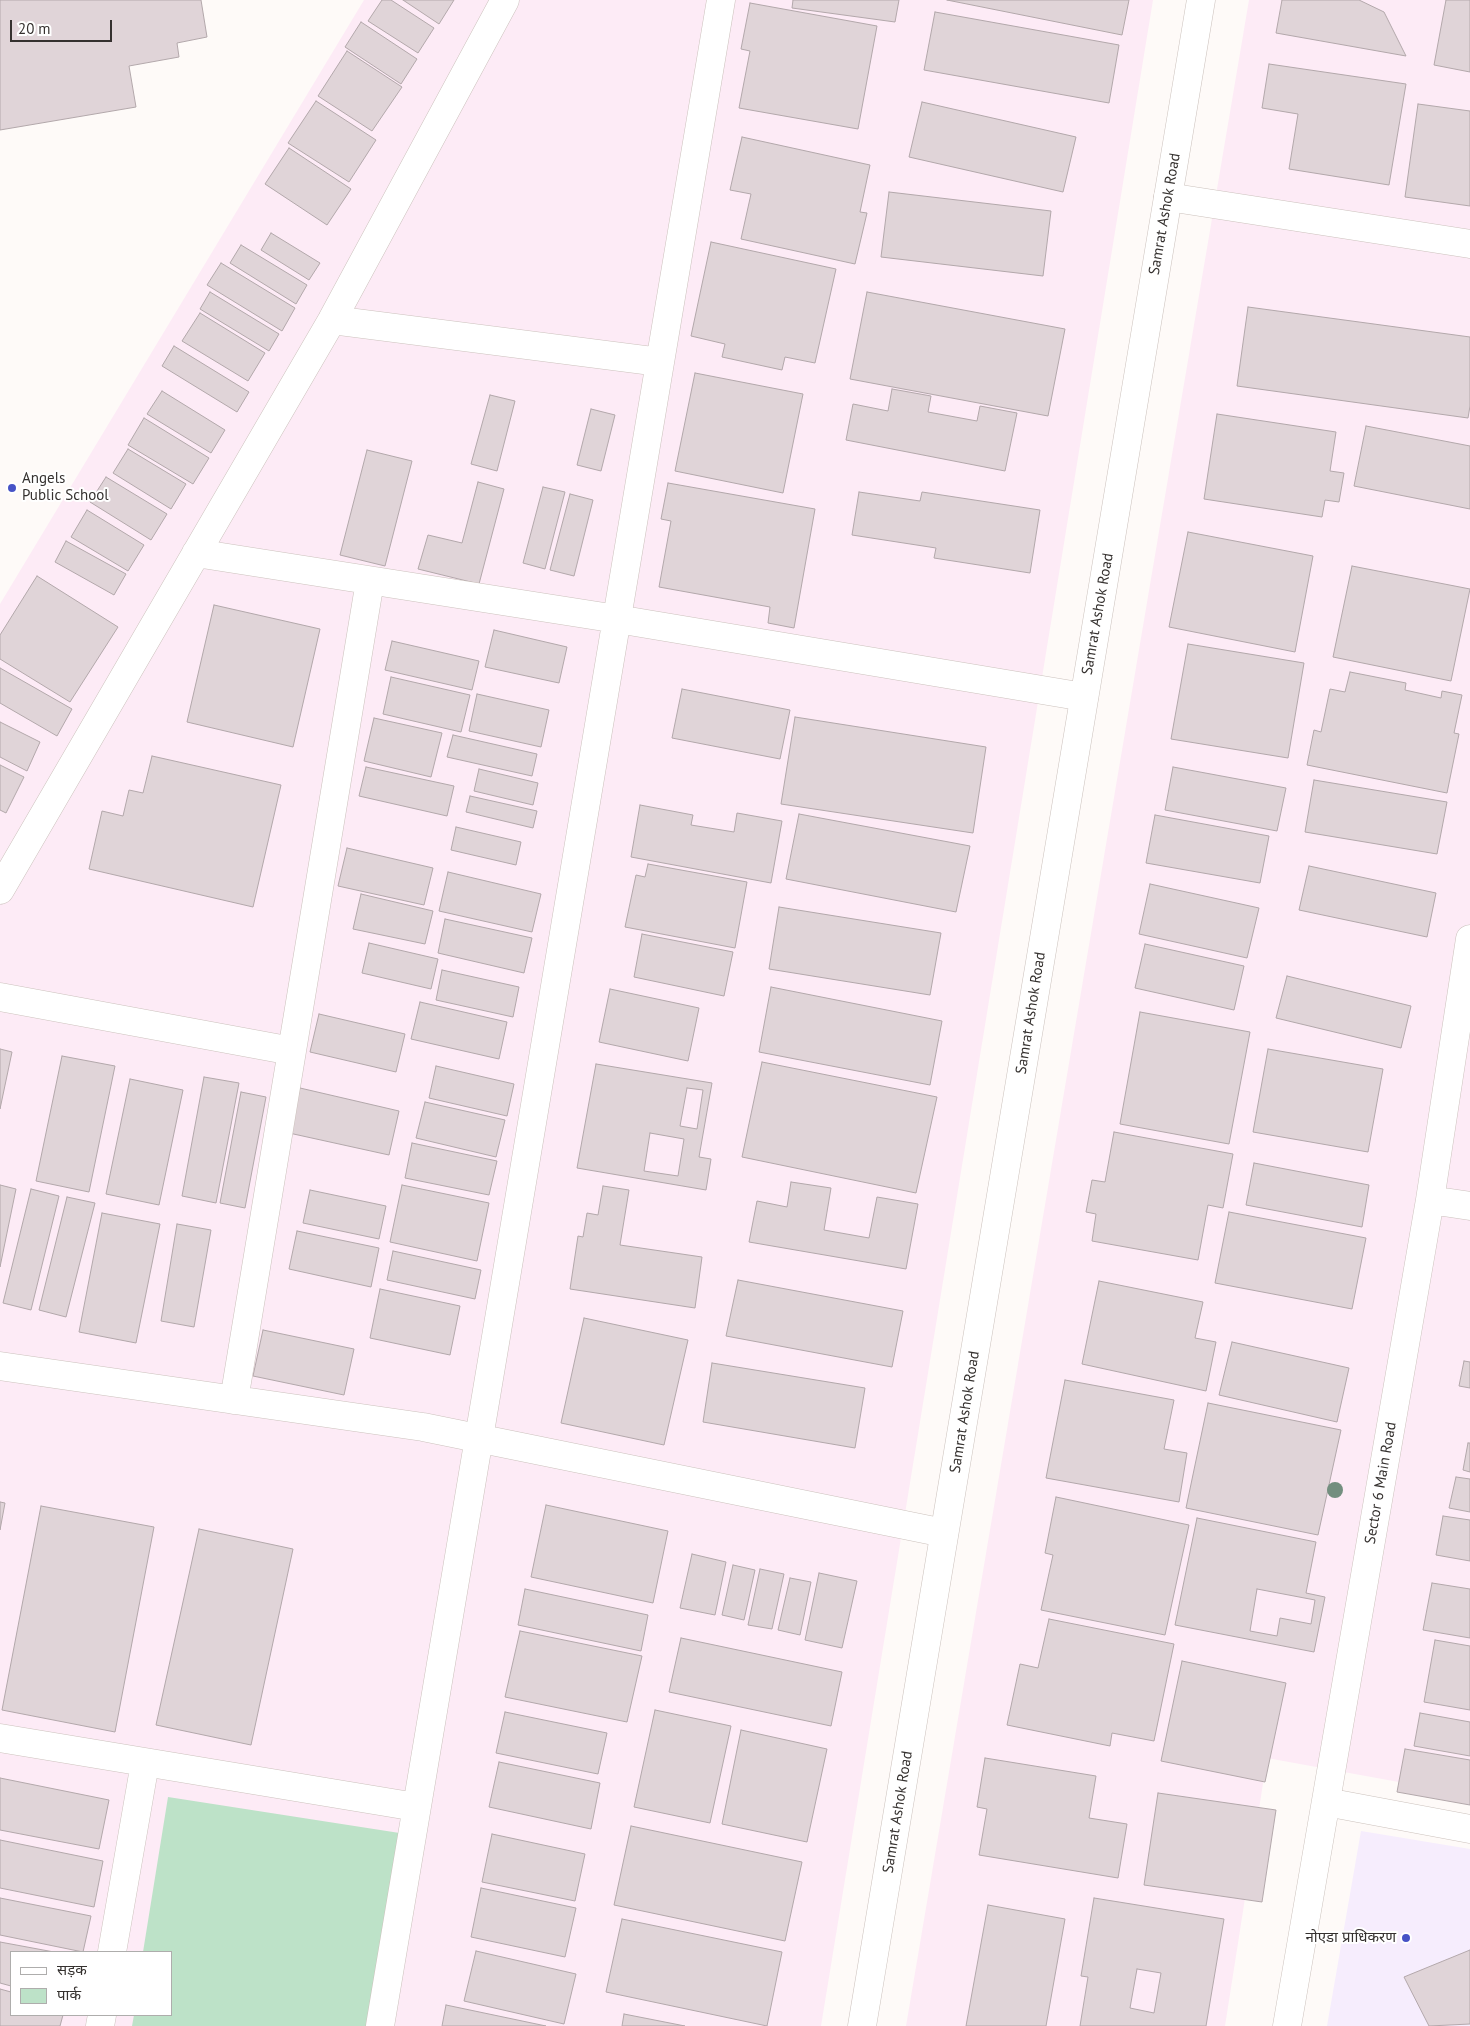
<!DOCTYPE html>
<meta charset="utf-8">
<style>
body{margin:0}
#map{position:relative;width:1470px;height:2026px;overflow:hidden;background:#fefaf8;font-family:"PT Sans","Noto Sans Devanagari",sans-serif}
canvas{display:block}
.legend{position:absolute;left:10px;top:1951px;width:162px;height:65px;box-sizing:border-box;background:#fff;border:1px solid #aeadac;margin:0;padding:6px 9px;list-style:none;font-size:15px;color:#35312f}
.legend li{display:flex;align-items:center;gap:10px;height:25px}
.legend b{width:25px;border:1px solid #aeadac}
.scale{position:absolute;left:10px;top:20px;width:102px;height:22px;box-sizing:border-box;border:2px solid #35312f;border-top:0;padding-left:6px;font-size:15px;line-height:18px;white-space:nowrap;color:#35312f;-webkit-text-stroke:4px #fff;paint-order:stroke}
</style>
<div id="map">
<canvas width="1470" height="2026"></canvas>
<ul class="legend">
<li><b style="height:6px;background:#fff"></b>सड़क</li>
<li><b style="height:14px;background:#bde2c8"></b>पार्क</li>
</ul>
<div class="scale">20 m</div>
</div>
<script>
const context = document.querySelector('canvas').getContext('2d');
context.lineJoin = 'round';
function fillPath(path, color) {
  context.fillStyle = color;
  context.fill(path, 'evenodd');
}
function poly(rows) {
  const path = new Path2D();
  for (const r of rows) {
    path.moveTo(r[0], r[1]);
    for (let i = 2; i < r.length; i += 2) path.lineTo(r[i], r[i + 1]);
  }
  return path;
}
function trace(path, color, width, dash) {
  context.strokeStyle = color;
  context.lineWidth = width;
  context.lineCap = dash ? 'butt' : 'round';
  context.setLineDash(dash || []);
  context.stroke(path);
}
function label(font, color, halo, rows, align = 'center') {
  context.font = font + ' "PT Sans","Noto Sans Devanagari",sans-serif';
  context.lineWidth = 4;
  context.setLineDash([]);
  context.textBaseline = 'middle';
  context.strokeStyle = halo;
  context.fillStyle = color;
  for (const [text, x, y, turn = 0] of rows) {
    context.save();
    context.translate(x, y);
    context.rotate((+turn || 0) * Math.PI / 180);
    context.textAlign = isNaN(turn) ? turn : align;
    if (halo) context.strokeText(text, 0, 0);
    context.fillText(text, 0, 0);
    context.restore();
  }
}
const commercial = poly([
 [1361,1831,1470,1849,1470,2026,1327,2026]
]);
const industrial = poly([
 [364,0,1153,0,821,2026,0,2026,0,604],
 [11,1952,171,1952,171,2015,11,2015],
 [1249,0,1470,0,1470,1795,1267,1758,1225,2026,906,2026]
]);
const green = poly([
 [168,1797,406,1834,376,2026,132,2026,134,2015,171,2015,171,1952,143,1952]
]);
const building = poly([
 [0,0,201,0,207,37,177,43,179,57,129,66,136,107,0,130,0,0],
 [382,0,391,0,434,28,418,53,368,21,382,0],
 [403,0,454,0,439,24,403,0],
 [793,0,899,0,895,22,792,8,793,0],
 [947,0,1129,0,1122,35,947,0],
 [1282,0,1359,0,1384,12,1406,56,1276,33,1282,0],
 [1446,0,1470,0,1470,72,1434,65,1446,0],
 [750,3,877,26,858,129,739,108,750,51,741,49,750,3],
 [935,12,1119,45,1109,103,924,70,935,12],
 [361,22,417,59,401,84,345,47,361,22],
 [347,51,402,87,372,131,318,96,347,51],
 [1269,64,1406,84,1389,185,1289,169,1298,114,1262,108,1269,64],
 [316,101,376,140,349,182,288,143,316,101],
 [922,102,1076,137,1063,192,909,157,922,102],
 [1418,104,1470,111,1470,206,1405,197,1418,104],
 [742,137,870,165,860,212,867,213,855,264,741,239,751,194,730,190,742,137],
 [289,148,351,189,327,225,265,184,289,148],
 [889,192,1051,211,1043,276,881,257,889,192],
 [271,233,320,263,309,280,261,250,271,233],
 [711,242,836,269,815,363,785,357,782,370,722,357,725,344,691,336,711,242],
 [241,245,307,285,296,304,230,263,241,245],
 [221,263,295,308,282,331,207,285,221,263],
 [210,292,279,334,269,351,200,309,210,292],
 [867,292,1065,329,1048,416,850,379,867,292],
 [1248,307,1470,337,1470,406,1468,418,1237,386,1248,307],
 [200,313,265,353,248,381,182,341,200,313],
 [174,346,249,392,237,412,162,366,174,346],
 [695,373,803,394,783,493,675,471,695,373],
 [892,389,931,396,928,412,977,421,980,406,1017,413,1005,471,846,440,853,404,888,411,892,389],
 [162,391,225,430,211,453,147,414,162,391],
 [490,395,515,401,497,471,471,464,490,395],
 [591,409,615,415,601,471,577,465,591,409],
 [1217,414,1336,432,1330,471,1344,473,1339,502,1325,500,1322,517,1204,499,1217,414],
 [144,418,209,458,193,484,128,445,144,418],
 [1366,426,1470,446,1470,509,1354,486,1366,426],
 [128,449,186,484,171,509,113,473,128,449],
 [367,450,412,461,385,566,340,555,367,450],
 [106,477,167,514,151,540,90,502,106,477],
 [478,482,504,489,479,584,418,569,428,535,462,543,478,482],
 [668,483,815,509,794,628,768,623,770,607,659,587,671,521,661,519,668,483],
 [543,487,565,492,545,569,523,563,543,487],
 [859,492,920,501,922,492,1040,510,1030,573,934,558,936,548,852,535,859,492],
 [570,494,593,500,574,576,550,570,570,494],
 [87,510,144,545,128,571,71,537,87,510],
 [1188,532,1313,556,1295,652,1169,627,1188,532],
 [66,541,126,574,114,595,55,562,66,541],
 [1352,566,1470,589,1451,681,1333,657,1352,566],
 [37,576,118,627,70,702,0,659,0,635,37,576],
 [214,605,320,629,293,747,187,722,214,605],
 [494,630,567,647,559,683,485,667,494,630],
 [392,641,479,661,472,690,385,670,392,641],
 [1188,644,1304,663,1288,758,1171,739,1188,644],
 [0,668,72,709,57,736,0,703,0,668],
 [1350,672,1406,683,1405,690,1441,698,1442,691,1462,695,1454,733,1459,734,1447,793,1307,765,1314,730,1321,732,1330,689,1345,692,1350,672],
 [391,677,470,695,461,732,383,714,391,677],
 [682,689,790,710,780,759,672,738,682,689],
 [477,694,549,710,541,747,469,731,477,694],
 [795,717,986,747,973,833,781,804,795,717],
 [374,718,442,733,431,777,364,761,374,718],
 [0,722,40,742,27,771,0,757,0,722],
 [453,735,537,754,532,776,447,757,453,735],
 [152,756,281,785,253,907,89,869,102,811,123,816,129,790,143,793,152,756],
 [0,765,24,777,6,813,0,810,0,765],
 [366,767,454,786,447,816,359,796,366,767],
 [1173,767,1286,788,1277,831,1165,810,1173,767],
 [479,769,538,783,533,805,474,791,479,769],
 [1314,780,1447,802,1437,854,1305,832,1314,780],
 [470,796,537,811,533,828,466,812,470,796],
 [640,805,693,815,691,825,734,832,737,813,782,821,771,883,631,857,640,805],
 [799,814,970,846,956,912,786,879,799,814],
 [1155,815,1269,836,1260,883,1146,863,1155,815],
 [456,827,521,842,516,865,451,850,456,827],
 [347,848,433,868,424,905,338,886,347,848],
 [648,864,747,882,735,948,625,927,636,875,645,877,648,864],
 [1309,866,1436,893,1427,937,1299,910,1309,866],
 [448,872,541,894,532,932,439,911,448,872],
 [1150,884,1259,908,1247,958,1139,934,1150,884],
 [361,894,433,911,425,944,353,929,361,894],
 [779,907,941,933,930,995,769,969,779,907],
 [445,919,532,938,524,973,438,953,445,919],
 [642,934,733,952,724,996,634,977,642,934],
 [369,943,438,959,431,989,362,973,369,943],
 [1145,944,1244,966,1234,1010,1135,988,1145,944],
 [442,970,519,987,513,1017,436,1000,442,970],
 [1287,976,1411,1006,1401,1048,1276,1018,1287,976],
 [771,987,942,1021,930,1085,759,1052,771,987],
 [610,989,699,1008,688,1061,599,1042,610,989],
 [420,1002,507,1022,499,1059,411,1039,420,1002],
 [1140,1012,1250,1032,1229,1144,1120,1124,1140,1012],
 [319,1014,405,1034,396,1072,310,1052,319,1014],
 [0,1049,12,1052,0,1109,0,1049],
 [1268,1049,1383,1069,1368,1152,1253,1132,1268,1049],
 [62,1056,115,1066,89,1192,36,1181,62,1056],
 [762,1062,937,1097,916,1193,742,1157,762,1062],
 [596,1064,712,1083,699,1157,711,1159,706,1190,577,1168,596,1064],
 [687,1088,703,1090,697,1129,680,1126,687,1088],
 [650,1133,684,1139,678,1176,644,1171,650,1133],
 [436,1066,514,1084,507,1116,429,1098,436,1066],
 [204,1077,239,1083,216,1203,182,1196,204,1077],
 [130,1079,183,1090,159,1205,106,1194,130,1079],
 [300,1088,399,1111,389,1155,289,1133,300,1088],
 [241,1092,266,1097,245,1208,220,1203,241,1092],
 [425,1102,505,1120,496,1157,416,1138,425,1102],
 [1114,1132,1233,1154,1223,1208,1208,1205,1198,1260,1092,1241,1096,1214,1086,1212,1092,1180,1105,1182,1114,1132],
 [412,1143,497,1161,489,1195,405,1178,412,1143],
 [1254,1163,1369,1185,1362,1227,1246,1205,1254,1163],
 [791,1182,831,1188,824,1230,869,1238,877,1197,918,1204,906,1269,749,1242,757,1201,787,1207,791,1182],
 [0,1185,16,1189,0,1267,0,1185],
 [402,1185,489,1203,477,1261,390,1242,402,1185],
 [603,1186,629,1190,620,1245,702,1257,695,1308,570,1289,578,1236,583,1237,587,1213,598,1215,603,1186],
 [31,1189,59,1196,31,1310,3,1303,31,1189],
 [310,1190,386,1206,379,1239,303,1223,310,1190],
 [67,1197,95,1203,66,1317,39,1310,67,1197],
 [1229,1212,1366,1238,1352,1309,1215,1283,1229,1212],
 [102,1213,160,1224,136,1343,79,1332,102,1213],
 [177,1224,211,1230,194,1327,161,1321,177,1224],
 [297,1231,379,1248,371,1287,289,1269,297,1231],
 [393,1251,481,1270,475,1299,387,1280,393,1251],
 [738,1280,903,1311,892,1367,726,1336,738,1280],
 [1099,1281,1203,1302,1195,1338,1216,1342,1206,1391,1082,1364,1099,1281],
 [380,1289,460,1306,450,1355,370,1338,380,1289],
 [584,1318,688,1340,664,1445,561,1423,584,1318],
 [263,1330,354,1349,344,1395,253,1376,263,1330],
 [1232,1342,1349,1368,1337,1422,1219,1395,1232,1342],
 [1464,1361,1470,1362,1470,1388,1459,1386,1464,1361],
 [712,1363,865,1388,855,1448,703,1422,712,1363],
 [1065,1380,1174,1400,1164,1449,1187,1453,1179,1502,1046,1478,1065,1380],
 [1208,1403,1341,1430,1318,1535,1186,1508,1208,1403],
 [1468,1443,1470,1443,1470,1472,1463,1470,1468,1443],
 [1456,1477,1470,1479,1470,1512,1449,1508,1456,1477],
 [1056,1497,1189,1525,1165,1635,1041,1610,1053,1555,1045,1553,1056,1497],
 [0,1502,5,1503,0,1530,0,1502],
 [546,1505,668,1531,653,1603,531,1577,546,1505],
 [41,1506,154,1527,115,1732,2,1710,41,1506],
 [1443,1516,1470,1520,1470,1561,1436,1555,1443,1516],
 [1197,1518,1316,1542,1306,1593,1325,1597,1314,1652,1175,1625,1197,1518],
 [1257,1589,1315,1600,1311,1624,1280,1618,1277,1636,1250,1631,1257,1589],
 [199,1529,293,1549,251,1745,156,1725,199,1529],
 [692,1554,726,1562,715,1615,680,1608,692,1554],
 [733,1565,755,1570,744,1620,722,1615,733,1565],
 [760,1569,784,1574,772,1629,748,1625,760,1569],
 [819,1573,857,1581,842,1648,805,1640,819,1573],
 [790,1578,811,1582,800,1635,778,1630,790,1578],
 [1432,1583,1470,1589,1470,1638,1423,1630,1432,1583],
 [525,1589,648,1615,641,1651,518,1625,525,1589],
 [1049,1619,1174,1644,1154,1741,1112,1733,1110,1746,1007,1725,1020,1664,1038,1668,1049,1619],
 [520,1631,642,1656,627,1722,505,1697,520,1631],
 [681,1638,842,1672,831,1726,669,1692,681,1638],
 [1435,1640,1470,1646,1470,1710,1424,1702,1435,1640],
 [1182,1661,1286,1683,1265,1782,1161,1761,1182,1661],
 [655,1710,731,1726,710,1823,634,1807,655,1710],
 [505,1712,607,1733,598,1774,496,1753,505,1712],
 [1420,1713,1470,1722,1470,1756,1414,1746,1420,1713],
 [741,1730,827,1749,807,1842,722,1824,741,1730],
 [1405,1749,1470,1760,1470,1805,1397,1792,1405,1749],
 [985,1758,1096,1776,1089,1818,1127,1824,1118,1878,979,1855,987,1809,977,1807,985,1758],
 [499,1762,600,1783,591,1829,489,1807,499,1762],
 [0,1778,109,1800,99,1849,0,1830,0,1778],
 [1158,1793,1276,1810,1262,1902,1144,1885,1158,1793],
 [631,1826,802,1862,785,1941,614,1905,631,1826],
 [492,1834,585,1854,575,1901,482,1882,492,1834],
 [0,1840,103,1861,94,1907,0,1888,0,1840],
 [481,1888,576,1908,565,1957,471,1937,481,1888],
 [0,1898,91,1916,83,1952,0,1935,0,1898],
 [1094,1898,1224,1919,1206,2026,1080,2026,1088,1977,1081,1976,1094,1898],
 [1137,1969,1161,1973,1154,2013,1130,2008,1137,1969],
 [988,1905,1065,1919,1046,2026,966,2026,988,1905],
 [622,1919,782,1952,767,2026,606,1992,622,1919],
 [0,1942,54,1952,11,1952,11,1986,0,1983,0,1942],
 [1470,1950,1470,2024,1429,2026,1404,1977,1470,1950],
 [476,1951,576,1974,564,2024,464,2001,476,1951],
 [0,1989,11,1992,11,2015,63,2015,60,2026,0,2026,0,1989],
 [446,2005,546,2026,442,2026,446,2005],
 [624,2014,685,2026,622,2026,624,2014]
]);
const street = poly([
 [1168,197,1470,244],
 [332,320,660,362],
 [196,553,617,619,1084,697],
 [0,890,332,320,505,0],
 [0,997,292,1051],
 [1430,1200,1470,1206],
 [0,1366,423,1427,944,1533],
 [234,1400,370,581],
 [0,1738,416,1807],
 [1326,1802,1470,1829],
 [112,1952,145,1763],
 [100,2026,102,2015],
 [380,2026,721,0],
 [1287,2026,1430,1200,1470,939]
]);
const secondary = poly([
 [862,2026,1201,0]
]);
const trees = [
 [1335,1490]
];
const markers = [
 [12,488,5,"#4652c6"],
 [1406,1938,5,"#4652c6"]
];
const streetNames = [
 ["Samrat Ashok Road",1165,214,-80],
 ["Samrat Ashok Road",1098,614,-80],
 ["Samrat Ashok Road",1031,1013,-81],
 ["Samrat Ashok Road",965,1412,-81],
 ["Sector 6 Main Road",1381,1483,-80],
 ["Samrat Ashok Road",898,1812,-81]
];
const poiNames = [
 ["Angels",22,479],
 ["Public School",22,496],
 ["नोएडा प्राधिकरण",1396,1938,"right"]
];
fillPath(commercial, '#f6edfd');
fillPath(industrial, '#fdebf6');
fillPath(green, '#bde2c8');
fillPath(building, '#e0d4d8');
trace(building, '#b3a8ab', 1);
trace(street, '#ccc2bd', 29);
trace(secondary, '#ccc2bd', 29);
trace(street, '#fff', 28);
trace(secondary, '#fff', 28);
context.fillStyle = '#738f7f';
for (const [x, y] of trees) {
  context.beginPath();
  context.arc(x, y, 8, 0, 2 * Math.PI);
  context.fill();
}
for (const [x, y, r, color] of markers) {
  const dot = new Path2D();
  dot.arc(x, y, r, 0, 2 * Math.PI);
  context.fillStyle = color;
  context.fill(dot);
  trace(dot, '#fff', 2);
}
label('15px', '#35312f', '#fff', streetNames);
label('15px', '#35312f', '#fff', poiNames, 'left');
</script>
